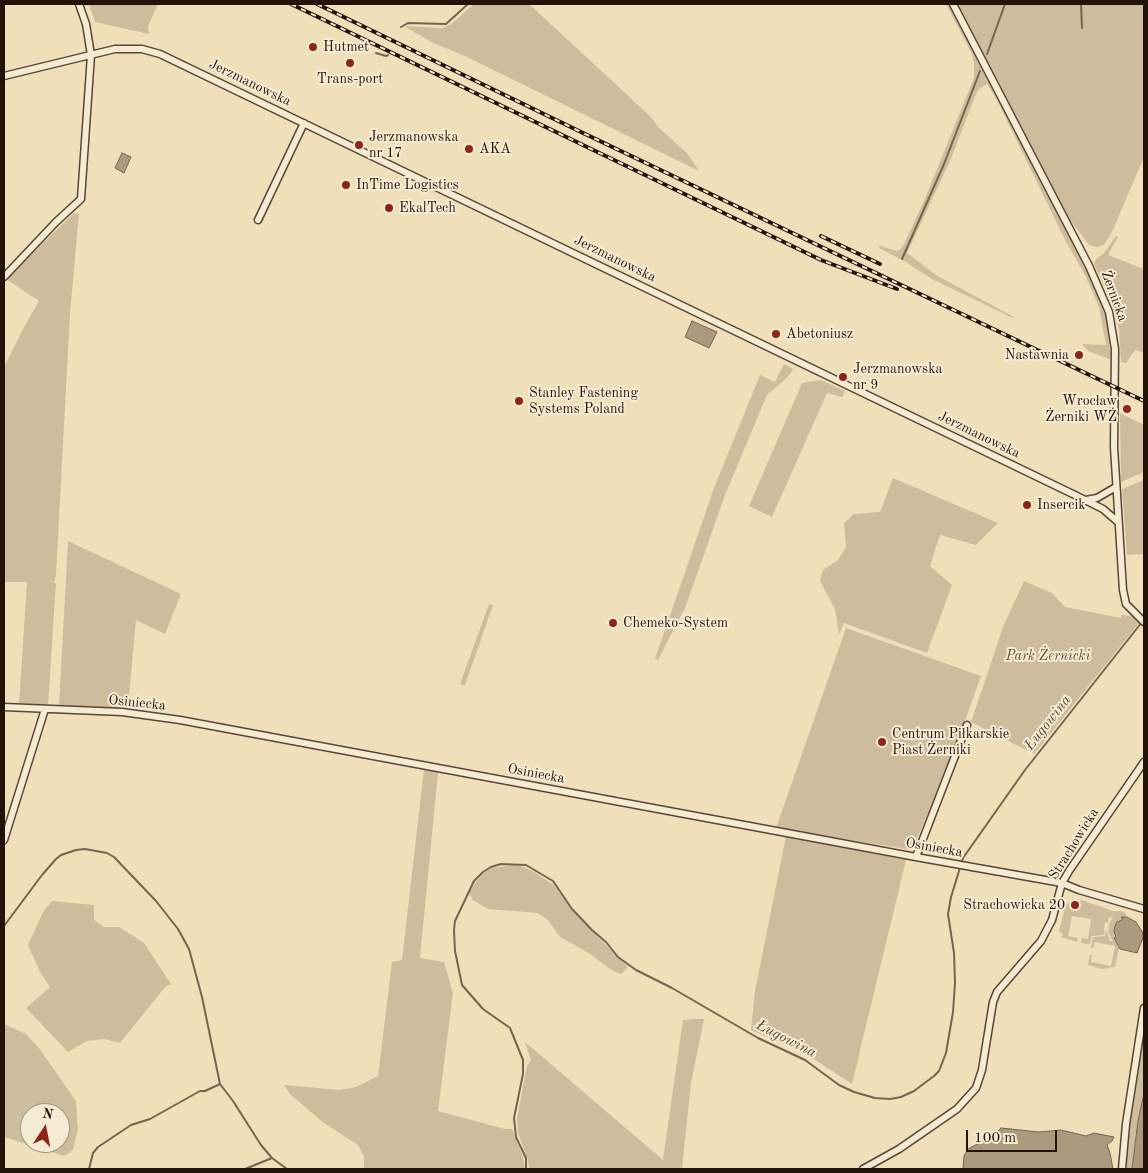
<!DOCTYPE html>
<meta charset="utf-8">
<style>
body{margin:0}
#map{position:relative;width:1148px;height:1173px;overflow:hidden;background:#f0e0ba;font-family:"Old Standard TT",serif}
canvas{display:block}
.frame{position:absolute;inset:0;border:5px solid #24130b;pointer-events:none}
.north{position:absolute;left:20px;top:1103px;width:50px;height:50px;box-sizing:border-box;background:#f5ebd2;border:1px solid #a19582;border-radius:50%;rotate:11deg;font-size:14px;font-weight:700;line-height:20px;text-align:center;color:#24130b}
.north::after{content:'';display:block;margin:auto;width:18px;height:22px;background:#8f2418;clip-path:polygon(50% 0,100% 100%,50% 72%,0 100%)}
.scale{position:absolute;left:966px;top:1130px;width:91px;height:22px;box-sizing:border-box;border:2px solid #24130b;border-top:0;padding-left:6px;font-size:15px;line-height:18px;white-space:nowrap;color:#24130b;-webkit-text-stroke:4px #f5ebd2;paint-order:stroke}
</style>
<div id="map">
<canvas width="1148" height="1173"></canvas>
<div class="frame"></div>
<div class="north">N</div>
<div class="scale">100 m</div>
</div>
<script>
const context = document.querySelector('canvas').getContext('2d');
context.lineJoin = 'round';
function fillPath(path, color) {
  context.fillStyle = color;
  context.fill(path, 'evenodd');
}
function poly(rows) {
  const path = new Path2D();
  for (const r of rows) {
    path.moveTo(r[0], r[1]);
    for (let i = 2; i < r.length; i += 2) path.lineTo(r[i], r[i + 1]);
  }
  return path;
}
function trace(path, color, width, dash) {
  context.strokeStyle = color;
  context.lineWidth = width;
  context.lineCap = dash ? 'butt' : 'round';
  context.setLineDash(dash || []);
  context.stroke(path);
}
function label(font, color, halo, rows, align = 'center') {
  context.font = font + ' "Old Standard TT",serif';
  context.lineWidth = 4;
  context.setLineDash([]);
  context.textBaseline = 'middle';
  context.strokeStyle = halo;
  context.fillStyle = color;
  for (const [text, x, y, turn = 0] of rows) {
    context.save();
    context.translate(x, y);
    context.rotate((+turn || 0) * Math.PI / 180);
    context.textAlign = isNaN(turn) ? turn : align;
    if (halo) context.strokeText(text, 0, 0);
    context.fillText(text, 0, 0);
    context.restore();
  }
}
const green = poly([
 [89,4,158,4,148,26,149,34,95,22],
 [474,4,529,4,651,117,658,127,687,153,699,171,467,57,431,42,404,26,442,28,450,25],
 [946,4,950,4,981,67,1098,289,1107,316,1106,318,1111,358,1109,359,1088,351,1082,344,1106,345,1099,307,1085,275,1066,242,997,100,987,84,979,89,976,94,950,161,907,253,936,275,1014,317,1013,318,932,279,904,261,879,248,880,246,896,251,900,250,904,244,924,201,974,78,974,64,972,54],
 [962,4,1144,4,1144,157,1112,232,1104,245,1097,247,1089,245,1067,216,958,7],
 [74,213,79,214,70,314,56,574,54,583,56,583,48,706,19,704,27,582,4,582,4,367,23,329,39,301,6,279],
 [1116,236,1118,237,1108,255,1144,269,1144,353,1135,350,1126,363,1121,362,1119,329,1112,303,1094,264,1096,259,1104,253],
 [784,364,793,369,788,377,767,395,725,495,685,608,658,660,655,659,714,488,760,375,775,382],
 [821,380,845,391,842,397,827,393,772,517,749,506,802,383],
 [1120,413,1144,425,1144,472,1121,482],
 [893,478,998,523,976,545,940,535,930,566,952,585,927,653,844,623,839,634,835,609,820,581,823,570,838,560,846,547,844,523,854,514,880,512],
 [1144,480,1144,554,1127,555,1122,489],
 [68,541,181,594,165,634,136,620,128,708,59,706],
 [1024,581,1052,593,1065,607,1121,618,1121,615,1132,616,1139,623,1034,754,971,722,1003,627],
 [489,604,493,605,465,685,460,684],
 [846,628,981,676,950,763,912,850,776,828],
 [424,769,438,772,420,958,444,962,453,993,438,1111,505,1129,512,1129,523,1157,525,1169,364,1169,364,1156,358,1145,324,1123,291,1095,284,1085,340,1090,356,1087,378,1076,392,962,402,960],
 [786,836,906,860,852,1084,803,1052,751,1030,755,991],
 [513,865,520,866,533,871,554,885,574,913,628,967,621,974,613,971,589,953,560,937,548,920,538,913,488,909,473,900,469,893,478,879,484,873,492,868],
 [1082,900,1113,911,1121,911,1126,913,1125,917,1122,917,1122,919,1117,922,1115,926,1114,931,1116,938,1114,939,1119,948,1115,967,1102,969,1088,965,1090,955,1092,955,1091,962,1111,966,1115,946,1095,942,1093,948,1091,948,1093,937,1105,936,1105,932,1107,932,1110,941,1113,941,1108,932,1109,924,1113,917,1109,918,1108,923,1105,922,1104,935,1092,936,1090,944,1081,943,1082,938,1088,939,1091,919,1072,916,1068,936,1078,938,1077,942,1061,937,1063,934,1059,931,1066,904],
 [52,901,94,905,94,920,104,927,119,927,144,943,171,984,165,987,120,1043,104,1039,87,1041,68,1052,26,1008,50,987,40,972,28,945,43,912],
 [692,1019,704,1019,691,1083,682,1169,529,1169,528,1160,518,1133,517,1118,527,1066,531,1060,525,1042,663,1160,683,1020],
 [4,1024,26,1034,39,1048,76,1101,78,1129,73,1150,64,1156,4,1137],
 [30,1113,60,1113,60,1143,30,1143],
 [1144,1028,1144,1094,1138,1121,1132,1169,1126,1169,1132,1098]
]);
const water = poly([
 [122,153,131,157,124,173,115,168,122,153],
 [692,321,717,332,709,348,685,337,692,321],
 [1122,917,1127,917,1136,922,1143,933,1143,938,1137,953,1120,949,1114,938,1116,937,1114,931,1115,926,1117,922,1122,920,1122,917],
 [1144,1094,1144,1169,1132,1169,1138,1121,1144,1094],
 [1001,1128,1039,1132,1061,1130,1086,1136,1094,1133,1114,1137,1112,1141,1107,1145,1110,1153,1113,1169,963,1169,964,1156,968,1149,994,1135,1001,1128]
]);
const stream = poly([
 [1081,4,1082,28],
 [401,27,408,23,446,24,468,4],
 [376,53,386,56,388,55],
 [987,54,1005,4],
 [902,259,944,164,980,71],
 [4,926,42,875,56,859,61,855,76,850,85,849,107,853,114,857,156,901,178,929,189,949,202,997,220,1084,233,1101,261,1145,272,1158],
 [89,1169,93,1153,98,1147,131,1125,150,1119,200,1091,205,1091,220,1084],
 [245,1169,272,1158,287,1169],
 [526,1169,526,1158,516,1137,514,1118,523,1074,523,1060,510,1028,483,1009,462,985,455,951,454,930,455,921,474,881,483,872,491,867,501,864,526,865,553,881,572,909,592,930,606,942,618,957,636,970,672,988,758,1038,805,1060,839,1085,854,1092,875,1098,890,1099,901,1097,914,1091,934,1076,939,1071,946,1053,953,1012,955,983,954,953,948,914,951,897,963,858,1025,770,1142,622]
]);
const minor = poly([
 [953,4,1089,266,1109,312,1115,349,1114,447,1123,590,1126,604,1144,622],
 [4,76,115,49,142,49,160,54,1077,496,1103,509,1118,522],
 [258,220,304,123],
 [4,277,56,222,81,199,91,55,86,24,79,4],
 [1086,500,1097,498,1116,487],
 [4,707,122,712,180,720,916,857,1062,883,1079,890,1144,909],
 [4,840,45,709],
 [916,857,967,725],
 [863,1169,899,1149,957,1109,976,1088,982,1070,993,1002,997,992,1041,941,1052,920,1062,883,1069,871,1144,762],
 [1122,1169,1126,1124,1144,1008]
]);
const rail = poly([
 [291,4,821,260,897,289],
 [317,4,581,132,1144,401],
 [821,236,880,264]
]);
const markers = [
 [313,47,5,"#8f2418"],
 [350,63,5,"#8f2418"],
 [359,145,5,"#8f2418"],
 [469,149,5,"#8f2418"],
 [346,185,5,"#8f2418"],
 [389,208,5,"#8f2418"],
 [776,334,5,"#8f2418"],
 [1079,355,5,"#8f2418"],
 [843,377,5,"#8f2418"],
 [519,401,5,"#8f2418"],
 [1127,409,5,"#8f2418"],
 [1027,505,5,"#8f2418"],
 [613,623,5,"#8f2418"],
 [882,742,5,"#8f2418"],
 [1075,905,5,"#8f2418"]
];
const poiNames = [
 ["Hutmet",323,47],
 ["Trans-port",350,79,"center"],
 ["Jerzmanowska",369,137],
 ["nr 17",369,153],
 ["AKA",479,149],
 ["InTime Logistics",356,185],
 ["EkalTech",399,208],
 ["Abetoniusz",786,334],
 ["Nastawnia",1069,355,"right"],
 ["Jerzmanowska",853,369],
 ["nr 9",853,385],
 ["Stanley Fastening",529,393],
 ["Systems Poland",529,409],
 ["Wrocław",1117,401,"right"],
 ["Żerniki WŻ",1117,417,"right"],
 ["Insercik",1037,505],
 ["Chemeko-System",623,623],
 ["Centrum Piłkarskie",892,734],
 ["Piast Żerniki",892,750],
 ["Strachowicka 20",1065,905,"right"]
];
const streetNames = [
 ["Jerzmanowska",250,83,26],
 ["Jerzmanowska",615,259,26],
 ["Żernicka",1114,296,70],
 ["Jerzmanowska",979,435,26],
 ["Osiniecka",137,703,6],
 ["Osiniecka",536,774,10],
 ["Strachowicka",1074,844,-58],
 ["Osiniecka",934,848,10]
];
const parkNames = [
 ["Park Żernicki",1048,656]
];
const waterNames = [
 ["Ługowina",1048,723,-52],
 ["Ługowina",786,1039,27]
];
fillPath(green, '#cdbd9c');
fillPath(water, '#ab9a7e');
trace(water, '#756450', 1);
trace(stream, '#756450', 2);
trace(minor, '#574637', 9);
trace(minor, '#f5ebd2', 6);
trace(rail, '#24130b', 4);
trace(rail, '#f5ebd2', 2, [5.5]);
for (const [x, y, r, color] of markers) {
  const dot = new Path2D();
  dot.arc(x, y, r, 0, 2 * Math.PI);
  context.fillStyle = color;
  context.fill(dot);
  trace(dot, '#f5ebd2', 2);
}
label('14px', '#24130b', '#f5ebd2', poiNames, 'left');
label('14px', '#24130b', '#f5ebd2', streetNames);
label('italic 14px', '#5f4e3e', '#f5ebd2', parkNames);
label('italic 15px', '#5a4939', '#f5ebd2', waterNames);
</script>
